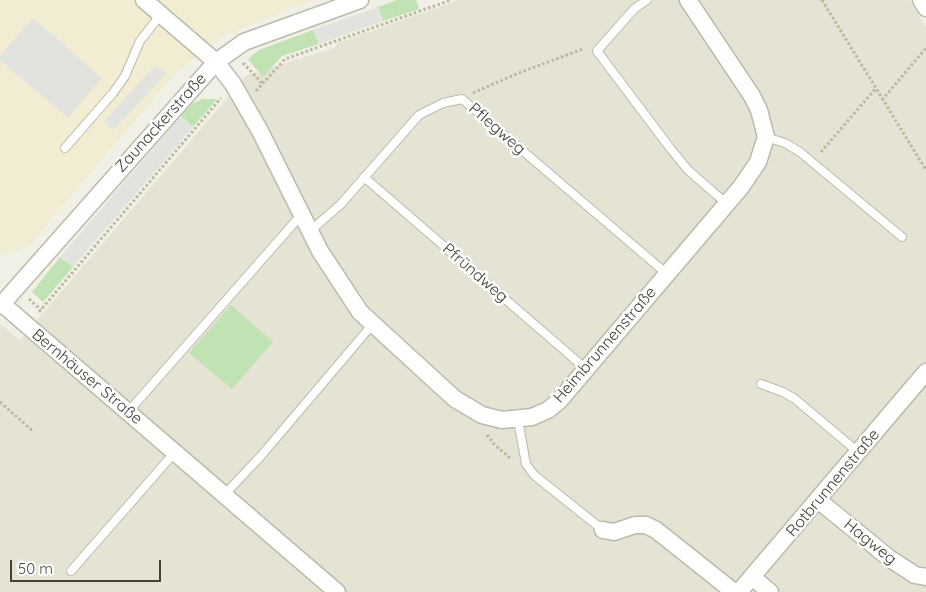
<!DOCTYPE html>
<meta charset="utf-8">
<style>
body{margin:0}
#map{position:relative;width:926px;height:592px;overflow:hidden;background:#f1f0e6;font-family:Quicksand,sans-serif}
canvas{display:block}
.scale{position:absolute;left:10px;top:560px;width:151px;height:22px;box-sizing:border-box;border:2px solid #434136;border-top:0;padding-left:6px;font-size:15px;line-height:18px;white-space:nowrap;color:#434136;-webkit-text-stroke:4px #fff;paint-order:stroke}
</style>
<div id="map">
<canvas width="926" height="592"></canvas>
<div class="scale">50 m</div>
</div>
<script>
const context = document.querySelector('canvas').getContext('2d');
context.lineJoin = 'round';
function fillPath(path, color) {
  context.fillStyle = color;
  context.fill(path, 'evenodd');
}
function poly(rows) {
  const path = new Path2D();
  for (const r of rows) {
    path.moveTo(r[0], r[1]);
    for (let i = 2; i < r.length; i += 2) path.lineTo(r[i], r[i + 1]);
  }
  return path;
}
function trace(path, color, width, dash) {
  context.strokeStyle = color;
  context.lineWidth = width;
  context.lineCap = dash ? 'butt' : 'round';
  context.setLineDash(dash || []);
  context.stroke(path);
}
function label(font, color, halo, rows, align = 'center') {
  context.font = font + ' Quicksand,sans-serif';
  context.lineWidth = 5;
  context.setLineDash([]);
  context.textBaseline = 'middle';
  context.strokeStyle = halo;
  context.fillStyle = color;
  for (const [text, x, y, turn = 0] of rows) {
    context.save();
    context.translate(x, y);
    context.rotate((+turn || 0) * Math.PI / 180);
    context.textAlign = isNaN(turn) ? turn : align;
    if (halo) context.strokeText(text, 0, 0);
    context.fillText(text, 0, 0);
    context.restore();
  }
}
const residential = poly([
 [459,0,909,0,926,27,926,592,0,592,0,324,20,340,247,75,334,48,338,43]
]);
const commercial = poly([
 [0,0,314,0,224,35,173,76,28,247,0,255]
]);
const green = poly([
 [397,0,416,0,419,9,383,21,378,7],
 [313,30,319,44,282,56,263,77,248,59,259,50],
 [202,99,217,99,193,127,181,116,193,103],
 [60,257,73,267,43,302,32,292],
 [231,305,273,342,232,389,189,353]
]);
const parking = poly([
 [378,7,383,21,319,44,313,30],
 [33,18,102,78,68,118,0,60,0,56],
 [156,65,166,74,113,130,104,121],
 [181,116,193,127,73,267,60,257]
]);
const path = poly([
 [822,0,926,170],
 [243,63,263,84],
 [256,91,285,59,451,0],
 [473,93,516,74,583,49],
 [882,100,926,48],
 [821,152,876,88],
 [29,299,41,310],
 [39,312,221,98],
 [0,402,33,431],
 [487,435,494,444,511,459]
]);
const lane = poly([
 [647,0,634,9,597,51,670,148,688,170,727,204],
 [766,137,785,143,800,152,902,237],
 [65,148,113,93,125,76,140,41,161,14],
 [364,177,586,369],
 [309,232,341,204,419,115,443,103,462,99,667,274],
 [761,384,783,392,795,399,858,452],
 [128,412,301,215],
 [518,420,526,464,534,475,603,530],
 [224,495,260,457,372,325],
 [71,571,175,452]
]);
const street = poly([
 [144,0,216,62,233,84,260,131,320,251,360,312,455,399,482,415,502,420,532,417,548,410,559,401,741,187,758,162,766,137,759,110,752,96,688,0],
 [921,0,926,8],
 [0,302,337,592],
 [2,304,216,62,244,42,360,0],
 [818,500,889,558,915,575,926,577],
 [603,530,614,532,635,525,646,525,656,530,734,592],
 [752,577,770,592],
 [739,592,926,372]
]);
const streetNames = [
 ["Zaunackerstraße",161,123,-48],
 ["Pflegweg",497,129,41],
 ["Pfründweg",475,273,41],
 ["Heimbrunnenstraße",605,345,-49],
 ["Bernhäuser Straße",87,377,40],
 ["Rotbrunnenstraße",833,483,-50],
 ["Hagweg",870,542,39]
];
fillPath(residential, '#e5e3d4');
fillPath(commercial, '#f2ecd2');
fillPath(green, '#c1e2b2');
fillPath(parking, '#e2e2de');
trace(lane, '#bcbaa9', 10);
trace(street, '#bcbaa9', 19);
trace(path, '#bcb89c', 3, [2.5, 2.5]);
trace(lane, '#fff', 8);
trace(street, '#fff', 16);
label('16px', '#434136', '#fff', streetNames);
</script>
